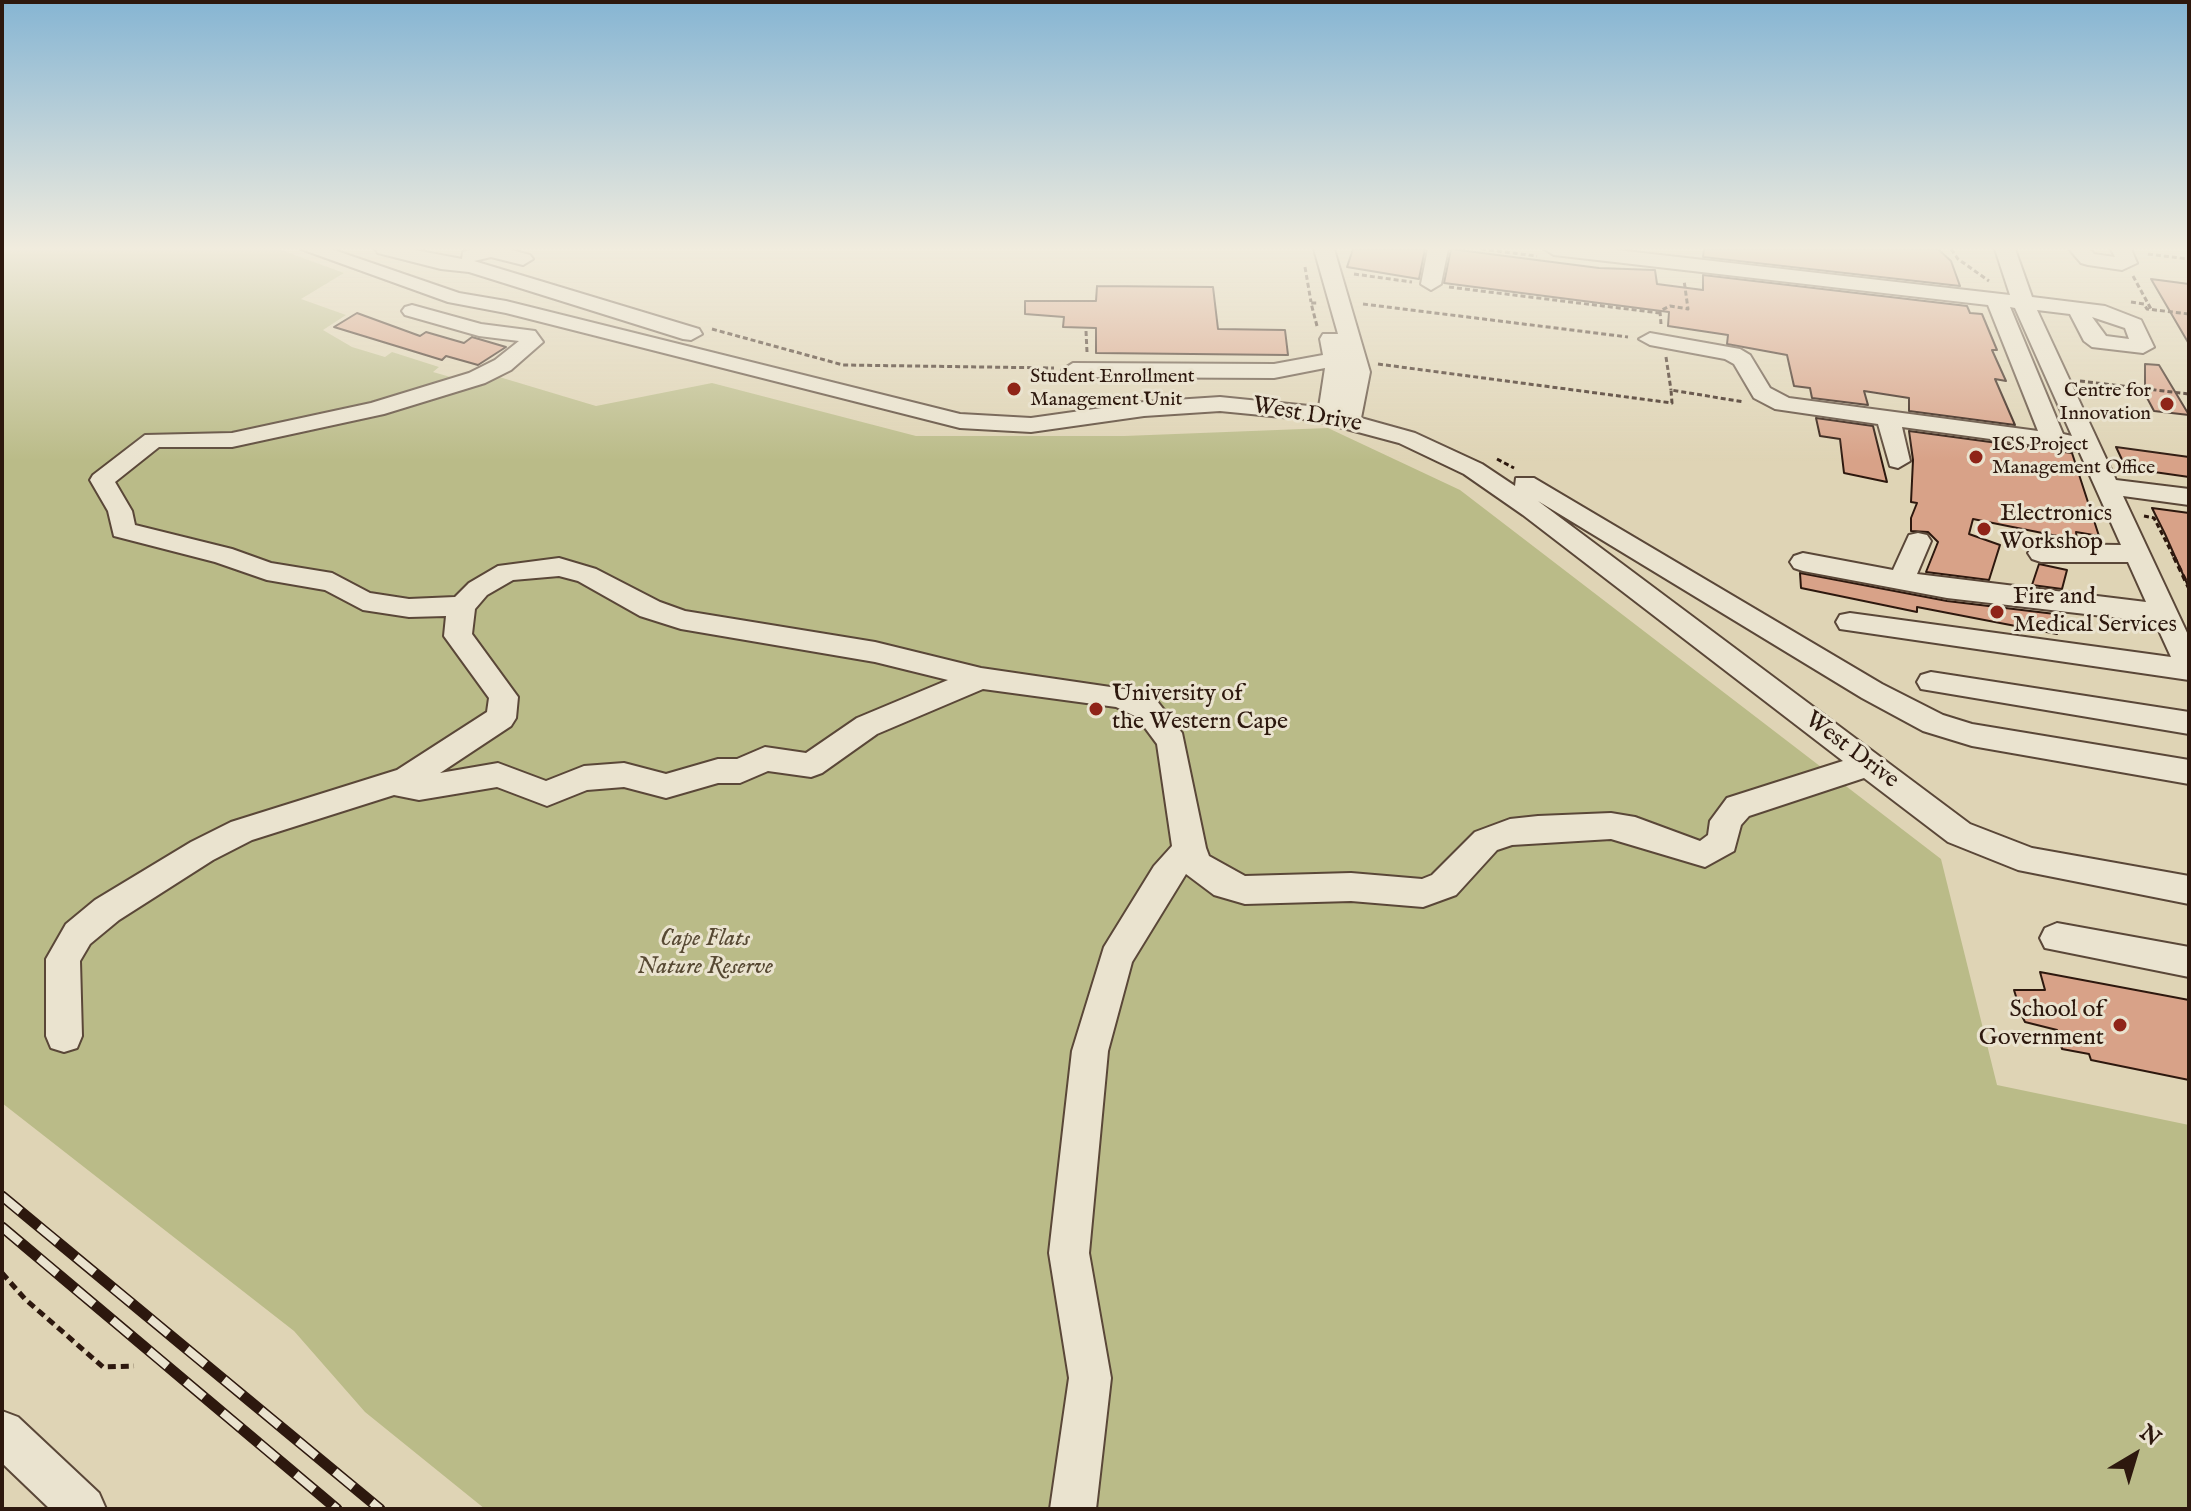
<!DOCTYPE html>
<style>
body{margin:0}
#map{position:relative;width:2191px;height:1511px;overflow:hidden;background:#dfd4b5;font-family:"IM FELL English",serif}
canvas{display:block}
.frame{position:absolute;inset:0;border:4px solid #2d180e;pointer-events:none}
.north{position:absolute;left:2095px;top:1415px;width:80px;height:80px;-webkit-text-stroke:6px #eae3cf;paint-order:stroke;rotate:38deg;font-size:22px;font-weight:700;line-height:32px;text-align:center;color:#2d180e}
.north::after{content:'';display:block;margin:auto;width:28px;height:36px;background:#2d180e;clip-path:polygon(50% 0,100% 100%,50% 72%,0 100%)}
</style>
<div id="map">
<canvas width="2191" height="1511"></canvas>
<div class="frame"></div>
<div class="north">N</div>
</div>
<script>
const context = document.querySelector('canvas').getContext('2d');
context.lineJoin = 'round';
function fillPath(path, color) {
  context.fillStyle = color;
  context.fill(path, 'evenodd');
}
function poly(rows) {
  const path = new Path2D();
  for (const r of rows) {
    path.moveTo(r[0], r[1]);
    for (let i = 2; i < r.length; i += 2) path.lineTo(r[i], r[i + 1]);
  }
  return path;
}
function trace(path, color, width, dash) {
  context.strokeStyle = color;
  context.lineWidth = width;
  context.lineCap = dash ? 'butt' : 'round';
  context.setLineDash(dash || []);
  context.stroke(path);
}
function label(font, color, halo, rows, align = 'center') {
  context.font = font + ' "IM FELL English",serif';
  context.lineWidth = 6;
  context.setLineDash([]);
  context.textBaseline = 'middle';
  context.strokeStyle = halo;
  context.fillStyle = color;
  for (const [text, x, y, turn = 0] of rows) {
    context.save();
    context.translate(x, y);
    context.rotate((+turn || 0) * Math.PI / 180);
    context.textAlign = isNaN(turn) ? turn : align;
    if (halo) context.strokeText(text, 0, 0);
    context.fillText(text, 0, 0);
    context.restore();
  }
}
const green = poly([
 [2,249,279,249,344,273,301,299,346,315,323,330,352,347,385,357,392,352,439,367,433,372,461,380,496,376,596,406,712,383,916,436,1124,436,1328,428,1460,490,1941,859,1997,1085,2189,1125,2189,1509,485,1509,365,1412,294,1331,2,1103]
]);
const building = poly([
 [1353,249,1425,249,1419,279,1347,267,1353,249],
 [1451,249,1599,268,1655,270,1657,284,1703,290,1703,275,1967,306,1970,313,1982,314,1997,350,1992,350,2006,381,1995,379,2015,425,1909,411,1909,398,1864,391,1868,405,1812,398,1810,388,1794,386,1787,355,1727,344,1728,335,1668,326,1669,312,1444,283,1451,249],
 [1704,249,1938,249,1951,261,1960,286,1703,257,1704,249],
 [2151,279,2189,284,2189,344,2151,279],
 [1097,286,1213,287,1218,329,1285,330,1288,355,1096,353,1096,328,1063,327,1064,317,1025,314,1025,301,1096,301,1097,286],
 [357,313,420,336,426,332,464,343,472,337,506,347,478,365,446,356,442,360,334,327,357,313],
 [2145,364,2159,365,2189,415,2154,411,2145,394,2145,364],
 [1816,418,1873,426,1887,482,1844,473,1840,439,1820,436,1816,418],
 [1909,431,2072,453,2099,536,2076,532,2077,540,1973,519,1969,534,2000,545,1989,580,1926,572,1938,542,1928,532,1911,531,1911,518,1917,503,1911,502,1913,460,1909,431],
 [2116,447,2189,457,2189,477,2126,468,2116,447],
 [2152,508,2189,513,2189,588,2165,534,2152,508],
 [2039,564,2067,570,2062,589,2032,585,2039,564],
 [1800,573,1947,601,2055,614,2057,634,1917,607,1917,612,1801,588,1800,573],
 [2040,972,2189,1000,2189,1080,2091,1060,2089,1054,2062,1049,2057,1030,2025,1022,2022,1016,2014,990,2045,990,2040,972]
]);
const pathFar2 = poly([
 [1481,249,1537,256],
 [1951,249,1958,259,1989,281],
 [2148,254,2189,259],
 [1305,267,1311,302],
 [1354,274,1412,282],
 [2133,276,2151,309],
 [1449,287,1660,313],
 [2131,302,2144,304,2147,309,2189,314],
 [1363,304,1628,337],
 [1661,324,1660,311,1670,306,1688,309,1684,280],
 [1317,326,1311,303,1318,303],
 [712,329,843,365,1054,368],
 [1086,331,1087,352],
 [1666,357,1671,390],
 [1378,364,1672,403,1671,390,1744,402],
 [2080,381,2189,394],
 [1497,459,1514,468],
 [2144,516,2154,518,2175,559]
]);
const pathFar1 = poly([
 [2174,557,2189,588]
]);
const path = poly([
 [2,1273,25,1299,103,1367,134,1366]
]);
const minor = poly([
 [301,249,331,249,459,293,506,301,960,414,1031,418,1144,402,1220,397,1319,407,1325,368,1274,378,1073,377,1062,370,1073,363,1274,364,1323,355,1320,339,1323,334,1338,334,1314,249,1334,249,1370,372,1361,418,1415,433,1482,464,1515,486,1516,478,1534,478,1882,684,1943,715,1972,724,2189,760,2189,784,1972,746,1923,731,1862,698,1538,501,1970,824,2032,848,2189,876,2189,904,2018,870,1948,842,1864,778,1749,816,1741,825,1734,851,1705,867,1611,839,1512,845,1497,850,1456,895,1423,907,1351,901,1245,904,1214,895,1186,874,1132,962,1108,1051,1089,1253,1111,1378,1096,1509,1050,1509,1069,1378,1049,1253,1072,1051,1104,947,1154,866,1172,846,1157,744,1137,717,1116,707,983,689,877,734,822,773,811,777,768,771,740,783,718,783,666,798,624,787,587,790,547,806,497,787,419,800,394,795,252,840,213,860,119,920,90,944,80,961,82,1036,77,1048,64,1052,51,1048,46,1036,46,959,66,924,95,900,191,842,231,822,397,770,487,712,489,698,444,636,446,616,409,617,363,610,325,590,267,580,215,562,114,536,108,511,90,480,93,475,145,435,232,433,371,403,469,373,495,360,519,341,479,336,405,315,402,311,405,307,412,305,481,324,535,331,543,342,511,370,485,383,384,414,232,447,159,447,115,482,132,511,135,525,232,549,271,563,332,573,370,593,409,599,455,597,469,583,498,566,559,558,596,569,660,602,685,611,875,642,981,668,1131,690,1157,701,1182,733,1206,848,1209,856,1245,876,1351,873,1422,879,1432,875,1475,832,1510,819,1538,816,1611,813,1635,817,1700,841,1708,835,1710,821,1727,798,1843,761,1523,515,1464,474,1399,443,1313,420,1220,411,1144,416,1031,432,960,428,506,313,448,302,301,249],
 [559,576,578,581,640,616,681,629,875,662,948,680,857,718,806,753,765,747,737,759,718,759,666,774,624,763,584,766,546,781,498,763,440,773,511,726,516,718,518,697,472,634,475,609,487,595,513,580,559,576],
 [375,249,410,249,462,259,463,252,473,249,508,249,530,255,533,259,523,265,491,257,474,261,699,329,702,334,691,340,683,339,469,272,441,269,378,253,375,249],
 [1428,249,1448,249,1441,284,1431,290,1421,284,1428,249],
 [1544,249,1608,249,2010,295,1995,249,2015,249,2032,297,2105,306,2141,320,2154,347,2143,353,2092,347,2084,341,2070,314,2037,310,2116,480,2189,489,2189,505,2123,496,2189,637,2189,680,1840,629,1836,622,1840,615,1850,613,2171,657,2155,622,1947,598,1803,571,1794,568,1790,562,1794,556,1803,553,1893,570,1909,535,1918,533,1927,535,1931,541,1917,574,2146,602,2128,562,2041,562,2032,559,2028,553,2032,547,2041,544,2121,545,2079,451,1902,427,1910,461,1898,468,1890,466,1878,424,1775,409,1754,398,1734,364,1725,359,1650,345,1639,339,1650,333,1740,349,1750,355,1770,388,1789,398,2038,431,1988,305,1554,255,1544,249],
 [2010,307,2015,308,2072,436,2063,434,2010,307],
 [2092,317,2125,328,2129,339,2106,336,2092,317],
 [2069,249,2090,249,2094,254,2115,257,2111,249,2131,249,2137,263,2122,270,2088,265,2081,263,2069,249],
 [1931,672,2189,712,2189,734,1921,689,1917,682,1921,675,1931,672],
 [2057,923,2189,947,2189,977,2045,948,2040,938,2045,928,2057,923],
 [2,1411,18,1417,99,1493,106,1509,50,1509,2,1463,2,1411]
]);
const rail = poly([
 [2,1196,380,1509],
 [2,1227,337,1509]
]);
const markers = [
 [1014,389,8,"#8f2418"],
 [2167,404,8,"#8f2418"],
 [1976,457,8,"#8f2418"],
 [1984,529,8,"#8f2418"],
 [1997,612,8,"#8f2418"],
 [1096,709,8,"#8f2418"],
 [2120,1025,8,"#8f2418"]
];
const farPoinames = [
 ["Student Enrollment",1030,378],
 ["Management Unit",1030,401],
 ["Centre for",2151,392,"right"],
 ["Innovation",2151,415,"right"],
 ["ICS Project",1992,446],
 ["Management Office",1992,469]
];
const streetNames = [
 ["West Drive",1307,416,10],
 ["West Drive",1851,751,37]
];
const poiNames = [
 ["Electronics",2000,515],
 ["Workshop",2000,543],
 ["Fire and",2013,598],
 ["Medical Services",2013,626],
 ["University of",1112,695],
 ["the Western Cape",1112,723],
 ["School of",2104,1011,"right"],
 ["Government",2104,1039,"right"]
];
const parkNames = [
 ["Cape Flats",705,940],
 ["Nature Reserve",705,968]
];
fillPath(green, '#babb88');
fillPath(building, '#d8a288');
trace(building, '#2d180e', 2);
trace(minor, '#5a4738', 4);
trace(pathFar2, '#2d180e', 3, [5, 3]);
trace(pathFar1, '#2d180e', 4, [6, 4]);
trace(path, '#2d180e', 5, [8, 5]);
fillPath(minor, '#eae3cf');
trace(rail, '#2d180e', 11);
trace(rail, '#eae3cf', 8, [24]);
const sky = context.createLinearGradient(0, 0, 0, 461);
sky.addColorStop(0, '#86b5d3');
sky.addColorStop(0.54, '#f1ecde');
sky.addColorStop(1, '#f1ecde00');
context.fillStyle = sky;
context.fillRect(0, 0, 2191, 461);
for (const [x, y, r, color] of markers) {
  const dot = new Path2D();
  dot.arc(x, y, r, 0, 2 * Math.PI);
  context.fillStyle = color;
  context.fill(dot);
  trace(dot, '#eae3cf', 3);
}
label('20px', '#2d180e', '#eae3cf', farPoinames, 'left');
label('24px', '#2d180e', '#eae3cf', streetNames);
label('24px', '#2d180e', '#eae3cf', poiNames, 'left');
label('italic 24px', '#574933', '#eae3cf', parkNames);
</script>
